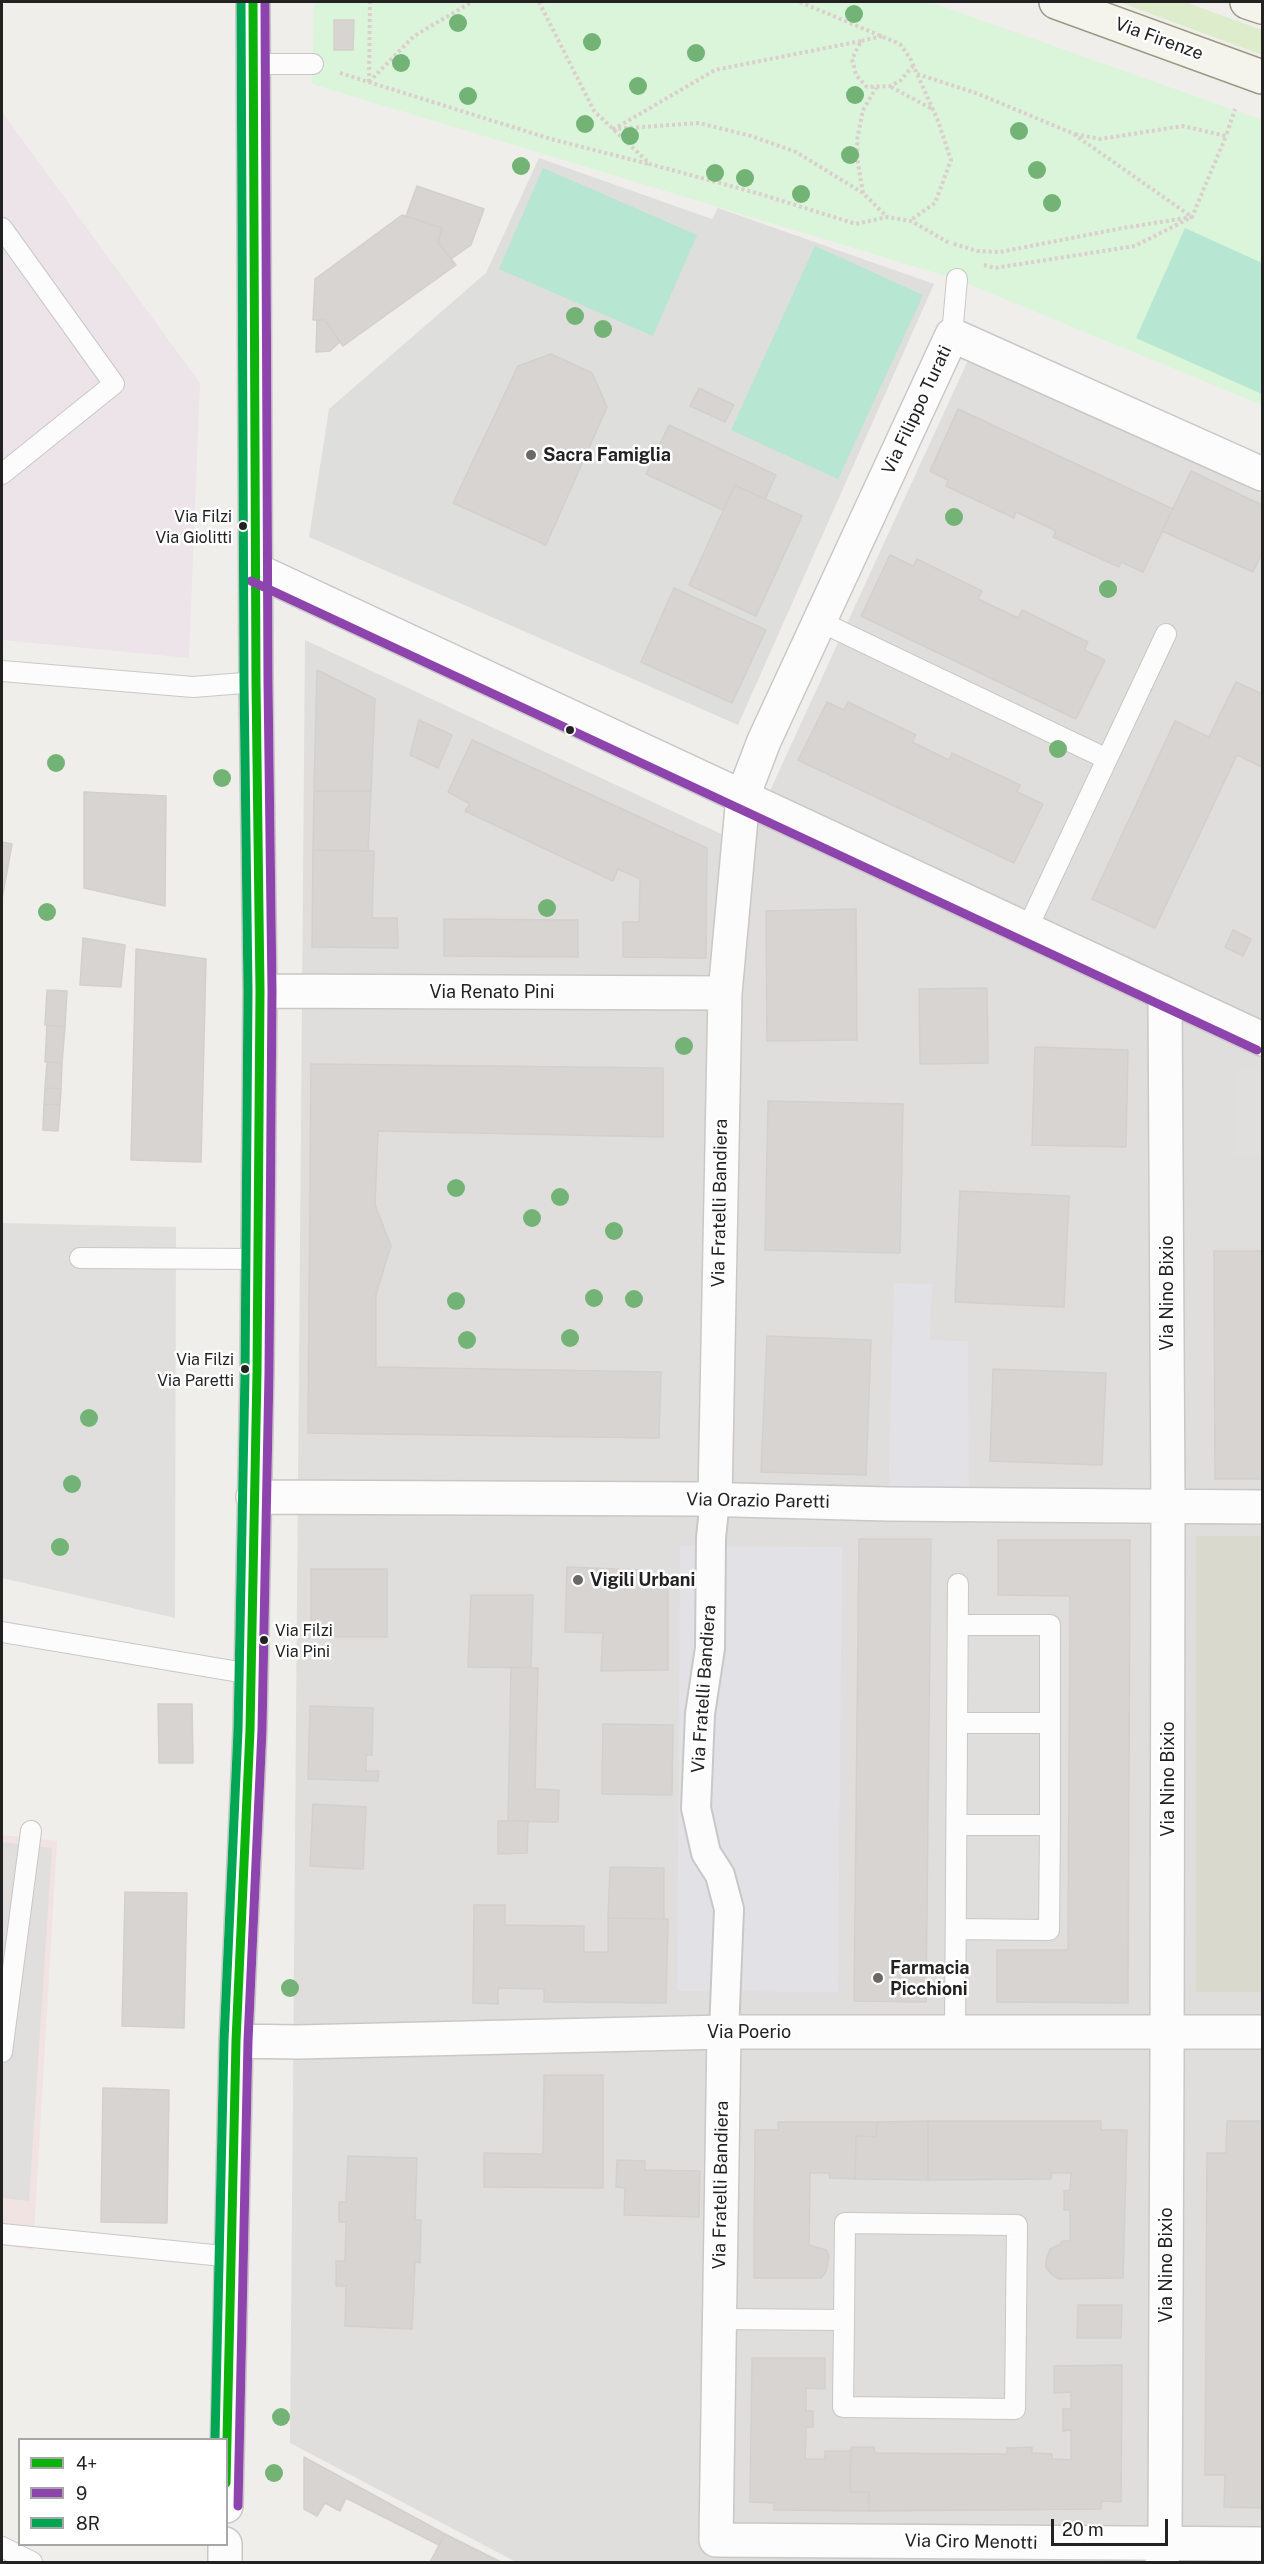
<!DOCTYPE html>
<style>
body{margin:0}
#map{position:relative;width:1264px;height:2564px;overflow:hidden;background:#f0eeeb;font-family:"Public Sans",sans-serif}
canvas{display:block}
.frame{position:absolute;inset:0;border:3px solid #222;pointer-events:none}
.legend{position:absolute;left:18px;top:2438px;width:210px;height:108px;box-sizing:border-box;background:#fff;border:2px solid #a7a7a7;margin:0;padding:8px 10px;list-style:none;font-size:18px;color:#222}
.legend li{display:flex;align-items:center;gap:12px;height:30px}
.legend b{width:30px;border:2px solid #a7a7a7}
.scale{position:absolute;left:1051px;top:2519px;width:117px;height:27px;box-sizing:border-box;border:3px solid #222;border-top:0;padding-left:8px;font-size:18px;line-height:21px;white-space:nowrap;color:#222;-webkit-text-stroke:4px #fff;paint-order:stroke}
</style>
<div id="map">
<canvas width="1264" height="2564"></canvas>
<div class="frame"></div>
<ul class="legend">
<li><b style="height:8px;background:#0cb20c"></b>4+</li>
<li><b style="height:8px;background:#8e44ad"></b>9</li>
<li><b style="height:8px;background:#00a651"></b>8R</li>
</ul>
<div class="scale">20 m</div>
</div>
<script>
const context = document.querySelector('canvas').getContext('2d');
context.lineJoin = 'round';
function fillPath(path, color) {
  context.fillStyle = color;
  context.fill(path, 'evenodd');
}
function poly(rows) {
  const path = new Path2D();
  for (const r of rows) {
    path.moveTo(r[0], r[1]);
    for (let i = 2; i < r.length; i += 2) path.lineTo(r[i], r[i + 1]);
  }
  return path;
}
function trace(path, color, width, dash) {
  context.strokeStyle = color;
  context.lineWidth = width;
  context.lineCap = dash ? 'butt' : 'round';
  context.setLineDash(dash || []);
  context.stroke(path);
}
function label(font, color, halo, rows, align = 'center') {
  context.font = font + ' "Public Sans",sans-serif';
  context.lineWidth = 5;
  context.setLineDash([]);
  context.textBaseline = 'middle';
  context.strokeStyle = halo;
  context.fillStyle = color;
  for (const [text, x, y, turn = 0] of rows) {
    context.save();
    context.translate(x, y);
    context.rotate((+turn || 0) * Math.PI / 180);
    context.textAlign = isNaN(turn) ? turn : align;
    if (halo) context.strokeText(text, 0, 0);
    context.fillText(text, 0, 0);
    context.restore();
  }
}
const residential = poly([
 [970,356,1262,494,1262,2562,516,2562,290,2443,305,640,745,845]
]);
const commercial = poly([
 [2,1835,57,1841,33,2250,2,2245]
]);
const industrial = poly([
 [2,112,200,383,189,658,2,640]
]);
const religious = poly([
 [539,158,712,219,718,208,934,284,738,725,309,537,329,409,486,273]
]);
const construction = poly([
 [1196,1536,1262,1536,1262,1992,1196,1992]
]);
const grass = poly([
 [1119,2,1185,2,1262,30,1262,55]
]);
const park = poly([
 [314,2,930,2,1262,120,1262,405,956,279,312,84]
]);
const pitch = poly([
 [543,168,697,235,653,336,499,269],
 [1185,228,1262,263,1262,394,1136,338],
 [815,246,923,295,838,479,731,430]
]);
const parking = poly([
 [1235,1070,1262,1070,1262,1159,1259,1156,1235,1156],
 [2,1223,176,1227,175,1618,2,1578],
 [2,1842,52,1848,29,2201,2,2198]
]);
const plaza = poly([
 [894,1283,932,1284,930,1340,968,1341,969,1504,888,1504],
 [680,1546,842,1547,838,1992,677,1991]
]);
const building = poly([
 [334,20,354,20,353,50,334,50,334,20],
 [417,186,484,209,471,245,451,259,438,242,442,228,406,216,417,186],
 [402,215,442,228,438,242,456,265,343,346,325,320,313,320,315,279,402,215],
 [317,320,325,320,340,342,330,351,316,352,317,320],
 [551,354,592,373,607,407,546,545,453,503,518,366,551,354],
 [699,388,734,405,725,422,690,406,699,388],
 [958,409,1173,509,1143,572,1121,562,1119,567,1053,537,1056,531,1016,512,1014,518,946,486,948,480,930,471,958,409],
 [669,425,776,475,765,499,735,485,723,510,646,474,669,425],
 [1191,471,1262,505,1262,554,1253,572,1162,531,1191,471],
 [735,485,802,516,756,616,689,585,735,485],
 [890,555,913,566,917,559,982,591,978,599,1018,618,1022,610,1088,642,1084,650,1105,660,1076,719,861,616,890,555],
 [674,588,766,630,732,703,641,662,674,588],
 [317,670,375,699,371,791,314,791,317,670],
 [1236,682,1262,694,1262,767,1237,755,1155,928,1092,899,1175,721,1209,737,1236,682],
 [827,702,844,710,848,702,916,735,912,742,949,760,952,753,1020,785,1017,792,1043,804,1014,863,798,760,827,702],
 [419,720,452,735,438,768,410,755,419,720],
 [472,740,707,848,706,958,623,957,623,922,639,922,640,879,618,869,613,881,465,811,470,804,448,792,472,740],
 [314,791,371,791,368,851,313,850,314,791],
 [84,792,166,796,165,906,84,888,84,792],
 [2,842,12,844,2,899,2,842],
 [313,850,374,851,372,918,397,918,398,948,312,947,313,850],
 [856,909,857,1040,767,1041,766,911,856,909],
 [444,919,578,920,578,957,444,956,444,919],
 [1233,930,1251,939,1243,956,1225,947,1233,930],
 [83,938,125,945,121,987,80,985,83,938],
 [136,949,206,959,201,1162,131,1160,136,949],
 [987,988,988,1063,920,1064,919,989,987,988],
 [47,990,67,991,65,1027,45,1025,47,990],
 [47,1025,65,1027,62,1063,45,1062,47,1025],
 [1035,1047,1128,1050,1126,1147,1032,1145,1035,1047],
 [47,1062,62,1063,61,1089,45,1088,47,1062],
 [311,1064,663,1068,663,1137,378,1131,375,1205,391,1246,376,1294,376,1367,661,1372,659,1438,308,1433,311,1064],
 [45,1088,61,1089,60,1105,44,1104,45,1088],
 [768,1101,903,1104,900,1253,765,1250,768,1101],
 [44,1104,60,1105,58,1131,43,1130,44,1104],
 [960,1191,1069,1196,1064,1307,955,1302,960,1191],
 [1214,1251,1262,1251,1262,1479,1215,1479,1214,1251],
 [767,1336,871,1340,866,1475,761,1472,767,1336],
 [993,1369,1106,1373,1102,1465,990,1461,993,1369],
 [859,1539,931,1539,926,2002,854,2001,859,1539],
 [998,1540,1130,1540,1128,2003,997,2002,997,1950,1068,1950,1070,1596,998,1595,998,1540],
 [567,1567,638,1570,660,1579,666,1586,668,1594,668,1670,601,1671,603,1633,565,1632,567,1567],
 [311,1569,387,1569,387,1637,311,1637,311,1569],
 [471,1595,533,1595,531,1668,468,1667,471,1595],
 [511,1667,538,1668,535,1789,559,1790,558,1822,508,1821,511,1667],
 [158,1704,192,1704,193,1763,159,1763,158,1704],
 [310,1706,373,1708,372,1755,366,1755,366,1771,379,1771,378,1781,308,1779,310,1706],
 [603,1724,673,1725,672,1795,602,1794,603,1724],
 [313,1804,366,1807,363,1869,310,1866,313,1804],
 [498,1821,528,1821,527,1853,498,1854,498,1821],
 [610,1867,664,1868,664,1919,608,1918,610,1867],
 [125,1892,187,1893,184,2028,122,2026,125,1892],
 [474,1905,505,1905,505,1925,584,1926,584,1952,608,1952,608,1918,668,1919,666,2003,544,2002,544,1989,498,1988,498,2004,473,2003,474,1905],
 [544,2075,603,2075,603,2188,484,2187,484,2153,543,2154,544,2075],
 [103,2088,169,2090,167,2223,101,2222,103,2088],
 [928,2121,1101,2121,1101,2130,1127,2130,1123,2278,1058,2279,1051,2274,1046,2267,1046,2260,1050,2249,1061,2244,1062,2241,1070,2241,1070,2210,1064,2210,1064,2191,1070,2190,1071,2173,1052,2173,1051,2179,928,2180,928,2121],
 [928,2121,928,2180,855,2179,856,2136,876,2137,877,2122,928,2121],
 [1227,2121,1262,2121,1262,2508,1224,2507,1225,2475,1205,2475,1207,2153,1226,2153,1227,2121],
 [778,2122,877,2122,876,2137,856,2136,855,2179,830,2178,829,2173,810,2173,809,2245,826,2250,829,2256,826,2272,821,2278,754,2278,755,2130,778,2130,778,2122],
 [348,2156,417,2158,415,2220,421,2220,420,2263,415,2262,412,2329,345,2326,346,2286,336,2286,336,2261,345,2261,346,2222,339,2222,339,2202,346,2202,348,2156],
 [617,2160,645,2161,645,2170,700,2171,699,2217,624,2215,625,2188,616,2187,617,2160],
 [1078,2305,1122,2305,1121,2338,1077,2338,1078,2305],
 [752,2358,825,2358,825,2389,806,2388,806,2411,813,2411,813,2427,806,2427,805,2459,825,2459,825,2451,851,2451,850,2492,869,2492,869,2511,774,2510,774,2503,750,2502,752,2358],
 [1122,2365,1121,2502,1102,2501,1101,2509,869,2511,869,2492,850,2492,851,2447,874,2447,875,2453,1007,2454,1007,2448,1032,2447,1032,2453,1052,2454,1052,2459,1071,2460,1071,2430,1063,2431,1063,2409,1071,2409,1071,2392,1054,2393,1054,2366,1122,2365],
 [304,2457,445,2534,439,2545,346,2498,340,2511,325,2503,317,2516,304,2509,304,2457],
 [445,2534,501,2562,430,2562,445,2534]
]);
const path = poly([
 [539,2,594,111,650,164,760,194,856,224,887,217,911,221,951,244],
 [800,2,900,44,910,58,938,121,951,160,935,203,911,220],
 [882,36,861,41,852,59,856,75,867,87,890,86,900,81,913,66],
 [861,41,715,70,614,129,699,123,751,136,796,152,863,193,887,217],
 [340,73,551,139,649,164],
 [917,74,976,93,1072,133,1192,217,1123,228,1000,252,977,251,951,243],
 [369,82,414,36,472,2],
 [369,82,370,2],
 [891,87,934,110],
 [1075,134,1100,139,1183,126,1226,136,1235,109],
 [863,193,858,163,857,140,863,110,876,88],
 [984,265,995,268,1135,246,1192,217,1226,136]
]);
const service = poly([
 [253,64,313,64],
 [2,228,114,384,2,474],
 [952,335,957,279],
 [819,621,1107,759],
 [2,671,193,687,256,682],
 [1027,929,1166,634],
 [80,1258,257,1259],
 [2,1632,251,1674],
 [957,1723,1050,1723],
 [957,1825,1050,1825],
 [956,1929,1049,1930,1050,1825,1050,1625,958,1625],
 [955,2032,958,1584],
 [2,2052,31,1831],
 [2,2234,233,2257],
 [719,2319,844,2320,845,2223,1017,2225,1015,2409,843,2407,844,2320],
 [2,2547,32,2562]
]);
const pedestrian = poly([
 [715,1499,711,1538,710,1648,700,1714,696,1808,706,1853,720,1875,729,1909,724,2032]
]);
const minor = poly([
 [256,570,1262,1039],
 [260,991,725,993],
 [253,1497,696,1499,888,1504,1262,1507],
 [715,1499,725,993,743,796,764,741,952,335,1262,474],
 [724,2032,716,2540,1262,2544],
 [236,2041,297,2042,724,2032,1262,2032],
 [226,2506,236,2041,250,1730,257,1373,260,991,256,682,253,2],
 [225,2562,225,2544],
 [1162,2562,1165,2543,1167,2064,1168,1505,1165,995]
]);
const secondary = poly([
 [1056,2,1262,77],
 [1247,2,1262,7]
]);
const bus1 = poly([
 [226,2483,236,2041,250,1730,257,1373,260,991,256,682,253,2]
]);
const bus2 = poly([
 [251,581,1257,1050],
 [238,2506,248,2041,262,1730,269,1373,272,991,268,682,265,2]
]);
const bus3 = poly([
 [215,2440,224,2041,238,1730,245,1373,248,991,244,682,241,2]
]);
const trees = [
 [854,14],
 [458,23],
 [592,42],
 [696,53],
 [401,63],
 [638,86],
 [855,95],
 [468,96],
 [585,124],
 [1019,131],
 [630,136],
 [850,155],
 [521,166],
 [1037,170],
 [715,173],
 [745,178],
 [801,194],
 [1052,203],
 [575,316],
 [603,329],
 [954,517],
 [1108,589],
 [1058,749],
 [56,763],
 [222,778],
 [547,908],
 [47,912],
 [684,1046],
 [456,1188],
 [560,1197],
 [532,1218],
 [614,1231],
 [594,1298],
 [634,1299],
 [456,1301],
 [570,1338],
 [467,1340],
 [89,1418],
 [72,1484],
 [60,1547],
 [290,1988],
 [281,2417],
 [274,2473]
];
const markers = [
 [531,455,6,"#6a6968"],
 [243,526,5,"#222"],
 [570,730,5,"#222"],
 [245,1369,5,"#222"],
 [578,1580,6,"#6a6968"],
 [264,1640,5,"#222"],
 [878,1978,6,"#6a6968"]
];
const busNames = [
 ["Via Filzi",232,517],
 ["Via Giolitti",232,538],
 ["Via Filzi",234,1360],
 ["Via Paretti",234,1381],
 ["Via Filzi",275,1631,"left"],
 ["Via Pini",275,1652,"left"]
];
const streetNames = [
 ["Via Firenze",1159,39,20],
 ["Via Filippo Turati",917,410,-65],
 ["Via Renato Pini",492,992],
 ["Via Fratelli Bandiera",720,1203,-89],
 ["Via Nino Bixio",1167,1293,-90],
 ["Via Orazio Paretti",758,1501,1],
 ["Via Fratelli Bandiera",704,1689,-86],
 ["Via Nino Bixio",1168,1779,-90],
 ["Via Poerio",749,2032],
 ["Via Fratelli Bandiera",721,2185,-89],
 ["Via Nino Bixio",1166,2265,-90],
 ["Via Ciro Menotti",971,2542,1]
];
const poiNames = [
 ["Sacra Famiglia",543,455],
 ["Vigili Urbani",590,1580],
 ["Farmacia",890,1968],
 ["Picchioni",890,1989]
];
fillPath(residential, '#dfdedc');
fillPath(commercial, '#f1e3e1');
fillPath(industrial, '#ede4e9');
fillPath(religious, '#dededc');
fillPath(construction, '#d9d9cd');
fillPath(grass, '#ddeccb');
fillPath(park, '#daf5da');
fillPath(pitch, '#b7e6d2');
fillPath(parking, '#e0dfde');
fillPath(plaza, '#e2e1e5');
fillPath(building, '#d7d4d2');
trace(building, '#d3d0cc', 1.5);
trace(service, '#c9c8c7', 22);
trace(pedestrian, '#c9c8c7', 32);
trace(minor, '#c9c8c7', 36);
trace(secondary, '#999a82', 36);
trace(path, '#dccecd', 4, [3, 3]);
trace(service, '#fdfcfc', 20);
trace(pedestrian, '#fdfcfc', 28);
trace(minor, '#fdfcfc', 33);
trace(secondary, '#f4f4ed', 33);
trace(bus1, '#0cb20c', 9);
trace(bus2, '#8e44ad', 9);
trace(bus3, '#00a651', 9);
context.fillStyle = '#73b476';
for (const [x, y] of trees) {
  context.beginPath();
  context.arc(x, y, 9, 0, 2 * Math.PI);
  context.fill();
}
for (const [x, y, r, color] of markers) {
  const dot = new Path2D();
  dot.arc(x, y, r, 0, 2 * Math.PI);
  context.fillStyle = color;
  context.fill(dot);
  trace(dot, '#fff', 2);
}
label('16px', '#222', '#fff', busNames, 'right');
label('18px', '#222', '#fff', streetNames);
label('bold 18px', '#222', '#fff', poiNames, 'left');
</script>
